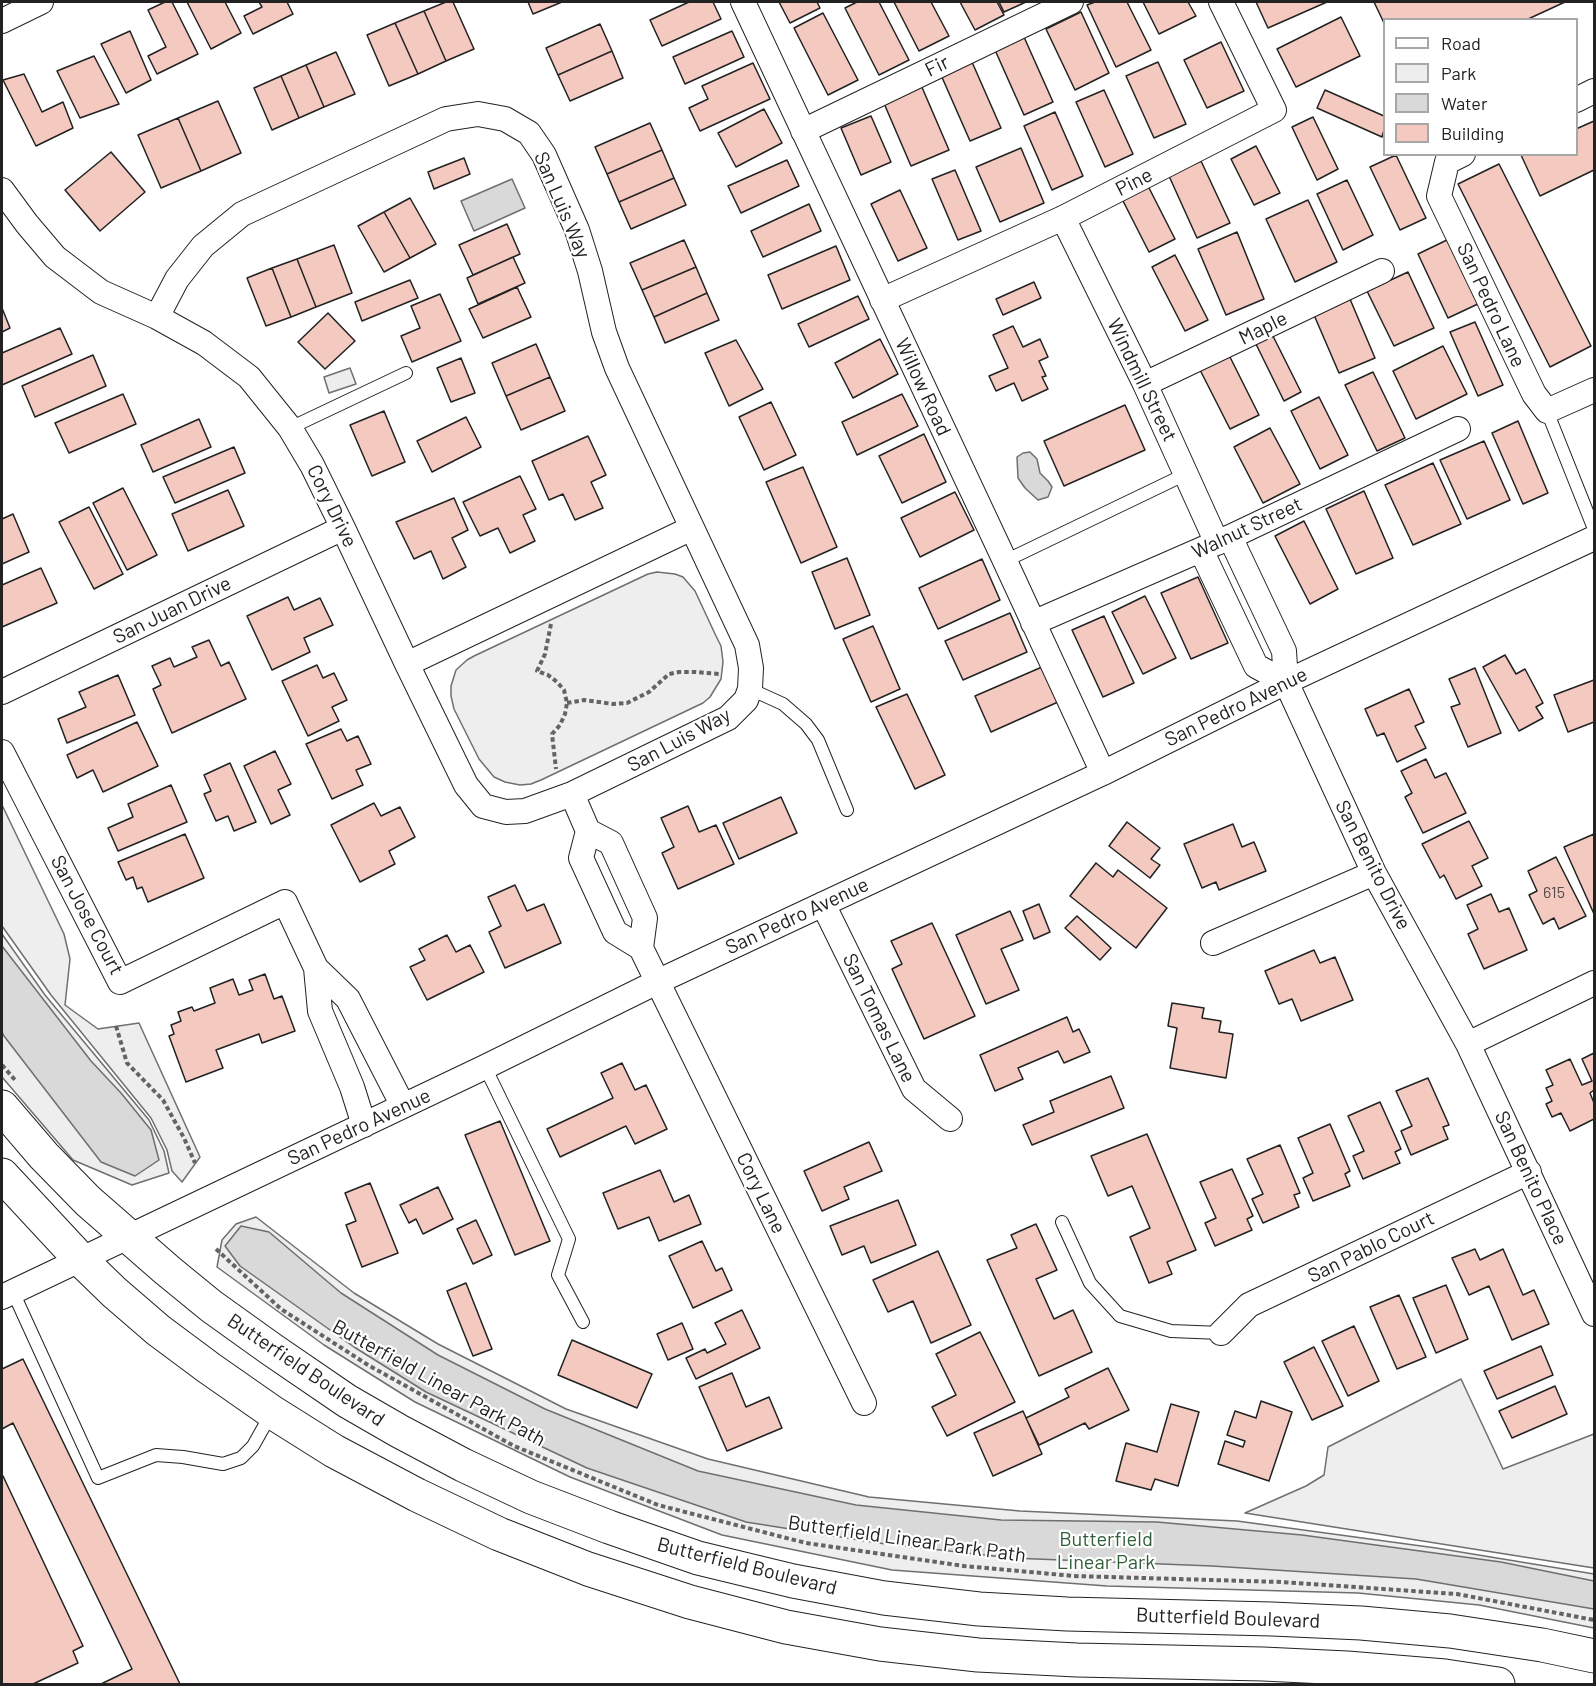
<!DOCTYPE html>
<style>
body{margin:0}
#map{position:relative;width:1596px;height:1686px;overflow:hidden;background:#fff;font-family:Barlow,sans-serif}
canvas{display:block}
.frame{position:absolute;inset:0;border:3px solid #222;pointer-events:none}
.legend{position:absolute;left:1383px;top:18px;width:195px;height:138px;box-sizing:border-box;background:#fff;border:2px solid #a7a7a7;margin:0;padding:8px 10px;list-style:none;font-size:18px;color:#222}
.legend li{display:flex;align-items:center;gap:12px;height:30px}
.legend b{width:30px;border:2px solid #a7a7a7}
</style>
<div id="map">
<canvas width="1596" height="1686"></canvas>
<div class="frame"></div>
<ul class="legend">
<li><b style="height:8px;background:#fff"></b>Road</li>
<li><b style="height:16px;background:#eee"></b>Park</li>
<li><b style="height:16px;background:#d9d9d9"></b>Water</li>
<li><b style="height:16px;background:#f3c9c0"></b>Building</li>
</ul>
</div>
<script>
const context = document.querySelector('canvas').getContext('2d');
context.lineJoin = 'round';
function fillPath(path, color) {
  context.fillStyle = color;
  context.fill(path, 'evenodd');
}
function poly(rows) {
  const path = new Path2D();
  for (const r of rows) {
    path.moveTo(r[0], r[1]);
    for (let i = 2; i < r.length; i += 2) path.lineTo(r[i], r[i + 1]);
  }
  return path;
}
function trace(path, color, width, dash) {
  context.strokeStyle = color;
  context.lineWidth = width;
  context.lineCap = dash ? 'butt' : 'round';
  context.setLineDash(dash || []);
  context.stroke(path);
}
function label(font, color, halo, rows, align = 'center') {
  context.font = font + ' Barlow,sans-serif';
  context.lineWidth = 4.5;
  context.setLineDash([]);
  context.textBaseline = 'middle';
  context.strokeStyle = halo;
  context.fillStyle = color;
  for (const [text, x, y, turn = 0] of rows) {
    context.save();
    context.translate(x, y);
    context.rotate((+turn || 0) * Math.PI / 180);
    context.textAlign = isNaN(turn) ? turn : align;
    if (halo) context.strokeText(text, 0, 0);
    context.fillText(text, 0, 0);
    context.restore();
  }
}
const green = poly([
 [657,572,675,574,683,577,695,591,716,636,721,646,723,662,721,679,710,697,703,703,541,780,531,784,520,785,505,782,494,777,479,759,454,709,451,696,451,686,456,670,467,660,474,656,648,574,657,572],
 [2,805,64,934,70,959,65,1005,98,1029,139,1023,200,1157,182,1182,172,1171,167,1150,151,1118,51,995,2,926,2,805],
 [2,934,45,995,149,1120,164,1151,169,1173,132,1185,73,1160,2,1077,2,934],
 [256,1217,354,1293,438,1344,566,1409,708,1459,869,1497,1020,1511,1237,1521,1436,1548,1594,1574,1594,1628,1479,1605,1358,1593,1107,1586,892,1570,722,1535,570,1477,415,1402,324,1345,217,1267,222,1240,236,1224,256,1217],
 [1461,1379,1503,1469,1594,1434,1594,1568,1245,1513,1306,1486,1324,1475,1328,1447,1461,1379]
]);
const parking = poly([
 [350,368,356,384,329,393,324,377,350,368]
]);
const water = poly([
 [512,179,525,208,474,231,461,201,512,179],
 [1030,452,1037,459,1040,473,1048,481,1052,487,1048,497,1038,500,1025,488,1018,478,1017,457,1023,453,1030,452],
 [2,946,91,1061,121,1093,151,1130,159,1160,135,1176,101,1162,4,1036,2,1032,2,946],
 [241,1226,269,1232,341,1293,438,1355,545,1409,698,1471,856,1505,1001,1520,1157,1522,1302,1535,1501,1562,1594,1581,1594,1609,1416,1579,1212,1566,1011,1558,878,1543,746,1522,587,1468,426,1392,354,1347,240,1266,225,1246,241,1226]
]);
const building = poly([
 [165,2,172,2,198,54,157,74,148,56,166,47,148,10,165,2],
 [187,2,225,2,241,33,211,49,187,2],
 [259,2,287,2,293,14,253,34,244,16,262,7,259,2],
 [446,2,453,2,474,49,446,61,424,11,446,2],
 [528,2,562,2,533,14,528,2],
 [689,2,713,2,721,19,662,46,650,20,689,2],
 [779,2,817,2,820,8,790,23,779,2],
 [857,2,879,2,909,60,879,75,845,8,857,2],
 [894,2,931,2,949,36,919,51,894,2],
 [960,2,997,2,1004,15,975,30,960,2],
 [999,2,1026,2,1004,12,999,2],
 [1095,2,1127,2,1151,50,1116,67,1087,5,1095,2],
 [1143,2,1188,2,1196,16,1159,34,1143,2],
 [1256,2,1327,2,1268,28,1256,2],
 [1374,2,1565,2,1526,20,1384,20,1384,23,1374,2],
 [424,11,446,61,418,74,395,23,424,11],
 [1081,12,1109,73,1075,90,1046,29,1081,12],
 [823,13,858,80,828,95,794,28,823,13],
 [1341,17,1360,56,1296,87,1277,49,1341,17],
 [395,23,418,74,389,86,367,35,395,23],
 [600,24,612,51,558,75,546,48,600,24],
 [130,31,151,80,126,93,101,44,130,31],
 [732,31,744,57,685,84,673,57,732,31],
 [1024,37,1053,102,1024,115,995,50,1024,37],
 [1221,42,1244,91,1207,108,1184,60,1221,42],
 [612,51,623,78,570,101,558,75,612,51],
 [336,52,355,94,324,107,306,65,336,52],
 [94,56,119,104,80,118,57,71,94,56],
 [972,62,1001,128,970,141,941,75,972,62],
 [1158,62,1186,124,1154,138,1126,76,1158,62],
 [753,63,770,99,700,131,689,108,708,99,702,86,753,63],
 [306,65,324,107,299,118,281,76,306,65],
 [24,74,42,112,63,102,73,128,36,146,3,80,24,74],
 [281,76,299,118,272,130,254,88,281,76],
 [921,85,949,150,911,166,883,101,921,85],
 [1104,90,1133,154,1105,167,1076,102,1104,90],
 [1325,90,1384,116,1384,130,1382,137,1317,108,1325,90],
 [218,101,241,153,201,171,178,118,218,101],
 [764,109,782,143,736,167,718,133,764,109],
 [1055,112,1083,176,1052,190,1024,126,1055,112],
 [871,116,891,162,861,175,841,128,871,116],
 [1313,117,1338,169,1317,180,1292,127,1313,117],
 [178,118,201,171,161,188,138,135,178,118],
 [1594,121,1594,170,1540,196,1521,155,1576,154,1576,129,1594,121],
 [650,123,662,150,607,174,595,147,650,123],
 [1256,146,1280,193,1254,205,1231,159,1256,146],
 [1021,148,1044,203,1000,222,976,167,1021,148],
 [662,150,674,178,619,202,607,174,662,150],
 [111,152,145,192,100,231,65,190,111,152],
 [1396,155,1426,218,1400,230,1370,167,1396,155],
 [464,158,470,174,434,189,428,172,464,158],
 [787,160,799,186,741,213,728,186,787,160],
 [1201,161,1230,223,1197,238,1169,176,1201,161],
 [1499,164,1591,346,1550,367,1458,184,1499,164],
 [955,170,981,231,958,240,932,179,955,170],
 [674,178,686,205,631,229,619,202,674,178],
 [1347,180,1373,235,1343,250,1317,194,1347,180],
 [1147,184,1175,239,1149,252,1121,197,1147,184],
 [900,190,927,248,898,261,871,204,900,190],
 [410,198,436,244,410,258,384,212,410,198],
 [1308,200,1337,262,1295,282,1266,219,1308,200],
 [809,204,821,231,763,257,751,231,809,204],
 [384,212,410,258,384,272,358,226,384,212],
 [507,224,520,254,473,275,459,245,507,224],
 [1237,232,1264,299,1226,315,1198,249,1237,232],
 [1449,239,1480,303,1448,318,1418,254,1449,239],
 [684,240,696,267,642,290,630,263,684,240],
 [334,245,352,293,316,307,297,259,334,245],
 [836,246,850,280,782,309,768,275,836,246],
 [1175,255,1208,320,1185,331,1152,267,1175,255],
 [513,257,525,283,478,304,467,278,513,257],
 [297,259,316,307,291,317,272,268,297,259],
 [696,267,707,293,654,317,642,290,696,267],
 [272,268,291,317,266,326,247,278,272,268],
 [1408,272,1434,328,1394,346,1367,291,1408,272],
 [410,280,418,298,362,321,355,302,410,280],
 [1034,282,1041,298,1003,315,996,299,1034,282],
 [517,287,531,317,483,338,469,309,517,287],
 [1347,292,1375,358,1339,373,1311,308,1347,292],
 [707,293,719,320,665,343,654,317,707,293],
 [440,294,461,341,412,362,401,336,420,328,411,306,440,294],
 [858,296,869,319,809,347,798,324,858,296],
 [2,308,10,328,2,332,2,308],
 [328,313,355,341,325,369,298,342,328,313],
 [1475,322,1503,385,1478,396,1450,332,1475,322],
 [1013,326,1023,347,1040,339,1048,357,1039,361,1046,376,1042,377,1048,389,1022,401,1014,383,996,391,989,376,1008,368,993,335,1013,326],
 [60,328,72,354,2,385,2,353,60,328],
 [1269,328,1301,392,1284,401,1252,336,1269,328],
 [880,339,898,374,853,398,835,363,880,339],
 [736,340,763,389,729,406,705,353,736,340],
 [536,344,550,377,506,396,492,363,536,344],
 [1443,346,1467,394,1416,419,1393,371,1443,346],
 [1225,347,1259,415,1230,429,1196,362,1225,347],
 [93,355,106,386,35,417,22,386,93,355],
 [461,358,475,393,451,402,437,368,461,358],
 [1373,372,1405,438,1377,451,1345,385,1373,372],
 [550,377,565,411,521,430,506,396,550,377],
 [123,394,136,424,69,453,55,423,123,394],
 [902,394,918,426,857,455,842,422,902,394],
 [1319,397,1348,455,1320,469,1291,411,1319,397],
 [771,402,796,455,764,470,739,417,771,402],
 [1125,405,1145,450,1064,486,1044,441,1125,405],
 [384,411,405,462,372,476,350,425,384,411],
 [466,417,481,447,432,472,417,441,466,417],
 [199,419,211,447,153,472,141,445,199,419],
 [1518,421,1548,493,1523,504,1492,433,1518,421],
 [1270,428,1300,484,1263,503,1234,447,1270,428],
 [924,434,946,482,902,503,879,456,924,434],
 [588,436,606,475,591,482,603,508,575,520,563,494,549,500,532,461,588,436],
 [1484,441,1510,500,1467,519,1440,460,1484,441],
 [234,447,245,473,175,503,163,477,234,447],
 [1433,463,1461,524,1413,545,1385,485,1433,463],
 [803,467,837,547,801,563,766,482,803,467],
 [520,476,536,509,523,515,535,541,510,553,498,528,480,536,463,502,520,476],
 [123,488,157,555,127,570,93,503,123,488],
 [228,490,244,526,188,551,172,514,228,490],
 [1364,491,1393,558,1356,574,1326,509,1364,491],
 [955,492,974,530,920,557,901,518,955,492],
 [454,498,468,530,452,538,466,567,443,579,431,551,414,559,396,522,454,498],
 [89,507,123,574,94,589,59,522,89,507],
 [13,514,29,552,2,564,2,519,13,514],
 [1304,521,1338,589,1310,604,1275,536,1304,521],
 [847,558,870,615,835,629,812,572,847,558],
 [982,559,1000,600,938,629,919,588,982,559],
 [41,568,57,603,2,627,2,585,41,568],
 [1198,577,1228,643,1191,659,1161,593,1198,577],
 [1145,596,1176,658,1143,674,1112,612,1145,596],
 [288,597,294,610,320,598,333,625,304,638,310,652,272,670,247,616,288,597],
 [1010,613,1027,652,963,680,945,641,1010,613],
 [1104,616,1134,683,1103,697,1072,630,1104,616],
 [873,626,900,689,871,702,843,639,873,626],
 [209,640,221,666,229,662,246,699,172,733,153,689,161,685,152,666,170,658,174,667,197,657,192,647,209,640],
 [1505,655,1516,674,1525,669,1543,703,1536,707,1543,718,1519,731,1483,667,1505,655],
 [317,665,323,678,334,673,347,700,332,707,339,721,308,736,282,681,317,665],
 [1042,667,1058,702,991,732,975,696,1042,667],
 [1475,668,1501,733,1468,747,1451,707,1460,704,1449,679,1475,668],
 [118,675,135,715,67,743,58,719,86,707,79,692,118,675],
 [1594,680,1594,722,1568,732,1554,695,1594,680],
 [1409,689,1424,722,1415,726,1426,748,1397,762,1384,733,1377,736,1365,709,1409,689],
 [907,694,945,775,915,789,876,707,907,694],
 [137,722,158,766,103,792,93,770,77,778,67,755,137,722],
 [341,729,347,741,358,736,371,764,356,770,363,785,332,799,306,744,341,729],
 [275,751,291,784,278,790,290,815,271,824,244,766,275,751],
 [1426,759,1435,778,1446,773,1466,813,1423,833,1405,797,1412,793,1401,771,1426,759],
 [230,763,256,822,234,831,228,816,216,821,204,794,211,791,204,775,230,763],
 [171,785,187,822,118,851,108,828,133,817,128,804,171,785],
 [781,797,797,833,739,859,723,823,781,797],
 [374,803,381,816,400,807,415,837,389,851,395,864,360,882,331,825,374,803],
 [688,806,699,832,716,825,734,864,678,889,662,853,674,847,661,818,688,806],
 [1469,821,1488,858,1472,866,1482,886,1456,899,1444,875,1440,878,1422,844,1469,821],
 [1127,822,1160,848,1151,859,1160,865,1150,878,1109,846,1127,822],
 [1233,824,1242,847,1254,842,1266,871,1219,890,1216,882,1202,888,1184,844,1233,824],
 [185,834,204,878,148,902,142,887,137,889,133,877,126,880,118,862,185,834],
 [1594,834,1594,914,1564,847,1594,834],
 [1556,857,1586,916,1559,929,1554,918,1543,924,1529,895,1537,891,1528,871,1556,857],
 [1096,863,1113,877,1118,870,1167,908,1136,948,1070,896,1096,863],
 [515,885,527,911,544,904,561,943,505,968,489,932,501,926,488,897,515,885],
 [1491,894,1499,912,1509,908,1527,950,1484,969,1468,934,1478,929,1467,905,1491,894],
 [1039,904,1050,932,1034,939,1023,911,1039,904],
 [1010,911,1023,940,1001,949,1019,990,986,1004,956,935,1010,911],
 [1077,916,1111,948,1100,960,1065,928,1077,916],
 [932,923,975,1016,924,1039,892,969,902,964,891,941,932,923],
 [447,935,456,952,470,945,484,972,427,1000,410,967,425,960,419,949,447,935],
 [1314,950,1320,963,1335,957,1353,1000,1301,1021,1292,999,1279,1004,1265,971,1314,950],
 [265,974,274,999,282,996,295,1031,262,1043,259,1034,216,1050,223,1068,186,1082,169,1036,174,1034,171,1025,181,1021,178,1012,192,1007,194,1011,215,1003,210,988,233,979,239,995,253,990,249,980,265,974],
 [1172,1003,1204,1008,1202,1018,1221,1021,1219,1032,1233,1034,1226,1078,1170,1068,1177,1028,1168,1026,1172,1003],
 [1067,1017,1073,1032,1079,1029,1090,1052,1064,1063,1058,1051,1018,1068,1023,1079,995,1091,980,1055,1067,1017],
 [1594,1053,1594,1090,1590,1093,1594,1103,1594,1119,1570,1131,1561,1113,1552,1117,1546,1104,1552,1101,1546,1088,1553,1085,1546,1070,1570,1059,1582,1085,1592,1081,1582,1059,1594,1053],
 [622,1063,635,1090,646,1085,667,1129,635,1144,626,1126,560,1157,547,1129,613,1098,601,1073,622,1063],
 [1111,1076,1124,1108,1032,1145,1023,1125,1054,1112,1050,1101,1111,1076],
 [1428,1078,1449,1125,1443,1127,1448,1139,1411,1155,1401,1131,1412,1126,1396,1091,1428,1078],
 [1380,1102,1401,1149,1395,1152,1400,1163,1363,1179,1353,1156,1364,1151,1348,1116,1380,1102],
 [500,1121,550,1241,515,1255,465,1135,500,1121],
 [1330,1124,1350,1171,1345,1174,1350,1186,1313,1201,1303,1178,1313,1173,1298,1138,1330,1124],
 [1147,1134,1196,1250,1167,1262,1172,1274,1149,1283,1130,1237,1150,1228,1132,1186,1108,1196,1091,1156,1147,1134],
 [869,1142,882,1171,844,1187,849,1199,822,1211,804,1171,869,1142],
 [1280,1145,1300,1193,1294,1195,1299,1207,1263,1223,1252,1199,1263,1194,1247,1159,1280,1145],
 [1232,1169,1253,1216,1247,1219,1252,1230,1215,1246,1205,1223,1216,1218,1200,1182,1232,1169],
 [660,1170,674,1202,689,1195,701,1224,659,1241,649,1217,618,1229,603,1193,660,1170],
 [370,1183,398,1253,362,1267,346,1225,356,1221,345,1193,370,1183],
 [438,1187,453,1219,423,1234,416,1219,409,1223,400,1205,438,1187],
 [898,1200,916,1245,871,1263,864,1246,842,1255,830,1226,898,1200],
 [476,1220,492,1255,473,1264,457,1229,476,1220],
 [1036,1224,1057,1270,1036,1279,1054,1319,1073,1310,1092,1352,1039,1376,987,1260,1017,1248,1011,1235,1036,1224],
 [702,1241,716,1271,722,1268,732,1290,693,1308,669,1256,702,1241],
 [1475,1249,1480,1260,1503,1249,1523,1295,1534,1290,1549,1324,1512,1340,1489,1286,1469,1295,1452,1258,1475,1249],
 [938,1251,971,1325,931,1343,913,1301,888,1312,873,1280,938,1251],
 [466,1283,492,1349,473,1356,447,1291,466,1283],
 [1446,1285,1468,1339,1436,1353,1413,1298,1446,1285],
 [1399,1295,1426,1357,1397,1369,1370,1307,1399,1295],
 [742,1310,760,1348,696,1379,686,1358,705,1349,707,1353,726,1344,715,1323,742,1310],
 [682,1323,693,1349,668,1360,657,1334,682,1323],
 [1354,1326,1379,1381,1348,1396,1322,1341,1354,1326],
 [980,1332,1015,1402,947,1436,932,1407,956,1395,936,1354,980,1332],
 [572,1340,652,1374,637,1408,558,1375,572,1340],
 [1541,1346,1553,1375,1497,1399,1484,1371,1541,1346],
 [1314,1347,1343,1406,1312,1420,1284,1362,1314,1347],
 [23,1359,180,1684,101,1684,132,1669,13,1423,2,1429,2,1369,23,1359],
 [1108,1368,1129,1410,1089,1429,1085,1423,1039,1445,1026,1418,1069,1397,1065,1389,1108,1368],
 [732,1373,746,1407,769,1397,782,1428,727,1451,699,1387,732,1373],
 [1555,1386,1567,1414,1512,1438,1499,1411,1555,1386],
 [1261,1401,1292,1412,1269,1481,1218,1464,1225,1441,1243,1447,1245,1441,1227,1435,1235,1411,1256,1418,1261,1401],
 [1171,1404,1199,1412,1178,1486,1155,1479,1151,1490,1116,1481,1126,1443,1157,1452,1171,1404],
 [1023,1411,1042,1454,993,1476,974,1433,1023,1411],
 [3,1476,83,1646,73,1651,78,1663,33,1684,2,1684,2,1477,3,1476]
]);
const path = poly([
 [551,624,545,654,537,671,548,675,557,682,564,690,567,703,565,714,560,725,552,734,556,769],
 [567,703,584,700,613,704,627,703,649,692,669,674,679,672,695,672,719,674],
 [116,1026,127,1063,163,1100,184,1138,195,1163],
 [2,1065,15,1080],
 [216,1249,281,1309,368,1365,514,1446,658,1505,806,1543,964,1566,1074,1576,1281,1582,1457,1594,1594,1620]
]);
const service = poly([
 [1547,411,1594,529],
 [290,428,406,373],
 [1005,561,1186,474],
 [750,689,783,704,806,724,818,740,847,810],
 [485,1067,569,1239,558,1275,583,1322],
 [1062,1222,1090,1283,1120,1316,1171,1331,1221,1333],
 [13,1292,98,1478,156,1455,183,1457,223,1464,241,1458,253,1446,271,1414]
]);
const minor = poly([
 [743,2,1005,561,1103,773],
 [2,21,41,2],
 [1576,100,1594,91],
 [803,131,1071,2],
 [1463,154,1447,162,1439,196,1534,394,1547,411,1594,390],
 [2,190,27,224,55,257,101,292,157,317,204,343,249,377,290,428,312,465,343,528,407,664,466,785,483,806,506,812,525,811,572,794,728,718,746,700,750,689,751,668,747,645,617,368,604,332,590,271,577,230,544,155,529,133,505,119,478,114,446,119,242,214,203,246,177,279,157,317],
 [1063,218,1145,384,1217,543],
 [882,300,1063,218,1274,110,1221,2],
 [1145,384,1382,271],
 [1230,537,1284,651,1286,682,1374,873,1468,1044,1594,1314],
 [1201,550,1256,666,1286,682],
 [1033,623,1230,537,1458,429],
 [407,664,692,528],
 [2,692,343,528],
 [2,752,120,982,285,902,316,968,320,1011,352,1087,364,1125],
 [572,794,588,831,581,858,615,932,641,948,864,1403],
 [588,831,611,843,645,918,641,948],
 [823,904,914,1089,950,1119],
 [1213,943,1374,873],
 [316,968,348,999,403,1106],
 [1468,1044,1594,983],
 [2,1297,485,1067,657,982,1103,773,1286,682,1594,538],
 [1221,1333,1249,1305,1529,1172]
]);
const primary = poly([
 [2,1107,44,1156,88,1201,167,1270,211,1306,271,1349,347,1401,399,1431,463,1465,531,1497,609,1527,698,1558,793,1581,884,1598,979,1609,1067,1614,1272,1619,1361,1623,1450,1631,1542,1645,1594,1656],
 [2,1175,81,1260,114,1292,158,1330,209,1368,272,1412,334,1451,417,1495,499,1534,588,1569,690,1602,786,1627,880,1644,978,1655,1077,1660,1263,1664,1347,1668,1445,1676,1498,1684]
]);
const numberNames = [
 ["615",1554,893]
];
const streetNames = [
 ["Fir",937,66,-26],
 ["Pine",1134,182,-27],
 ["San Luis Way",562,205,67],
 ["San Pedro Lane",1491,305,65],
 ["Maple",1263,328,-26],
 ["Windmill Street",1142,380,64],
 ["Willow Road",923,387,65],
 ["Cory Drive",332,506,64],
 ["Walnut Street",1247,528,-25],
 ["San Juan Drive",172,610,-26],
 ["San Pedro Avenue",1236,707,-26],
 ["San Luis Way",679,740,-28],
 ["San Benito Drive",1373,865,63],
 ["San Jose Court",87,915,62],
 ["San Pedro Avenue",797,916,-25],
 ["San Tomas Lane",879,1018,64],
 ["San Pedro Avenue",359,1127,-25],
 ["San Benito Place",1531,1178,65],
 ["Cory Lane",761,1193,64],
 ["San Pablo Court",1371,1247,-26],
 ["Butterfield Boulevard",306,1370,34],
 ["Butterfield Linear Park Path",439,1383,29],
 ["Butterfield Linear Park Path",907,1539,8],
 ["Butterfield Boulevard",747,1566,14],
 ["Butterfield Boulevard",1228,1618,2]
];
const parkNames = [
 ["Butterfield",1106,1539],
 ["Linear Park",1106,1562]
];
fillPath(green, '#eee');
trace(green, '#6f6f6f', 1.5);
fillPath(parking, '#ededed');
trace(parking, '#6f6f6f', 1.5);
fillPath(water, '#d9d9d9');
trace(water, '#6f6f6f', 1.5);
fillPath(building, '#f3c9c0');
trace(building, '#222', 1.5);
trace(service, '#222', 14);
trace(minor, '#222', 26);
trace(primary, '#222', 35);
trace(path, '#646464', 4, [4.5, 3]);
trace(service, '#fff', 12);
trace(minor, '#fff', 24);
trace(primary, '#fff', 33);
label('16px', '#564c4a', null, numberNames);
label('20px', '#222', '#fff', streetNames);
label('20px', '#2f5e38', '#fff', parkNames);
</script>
